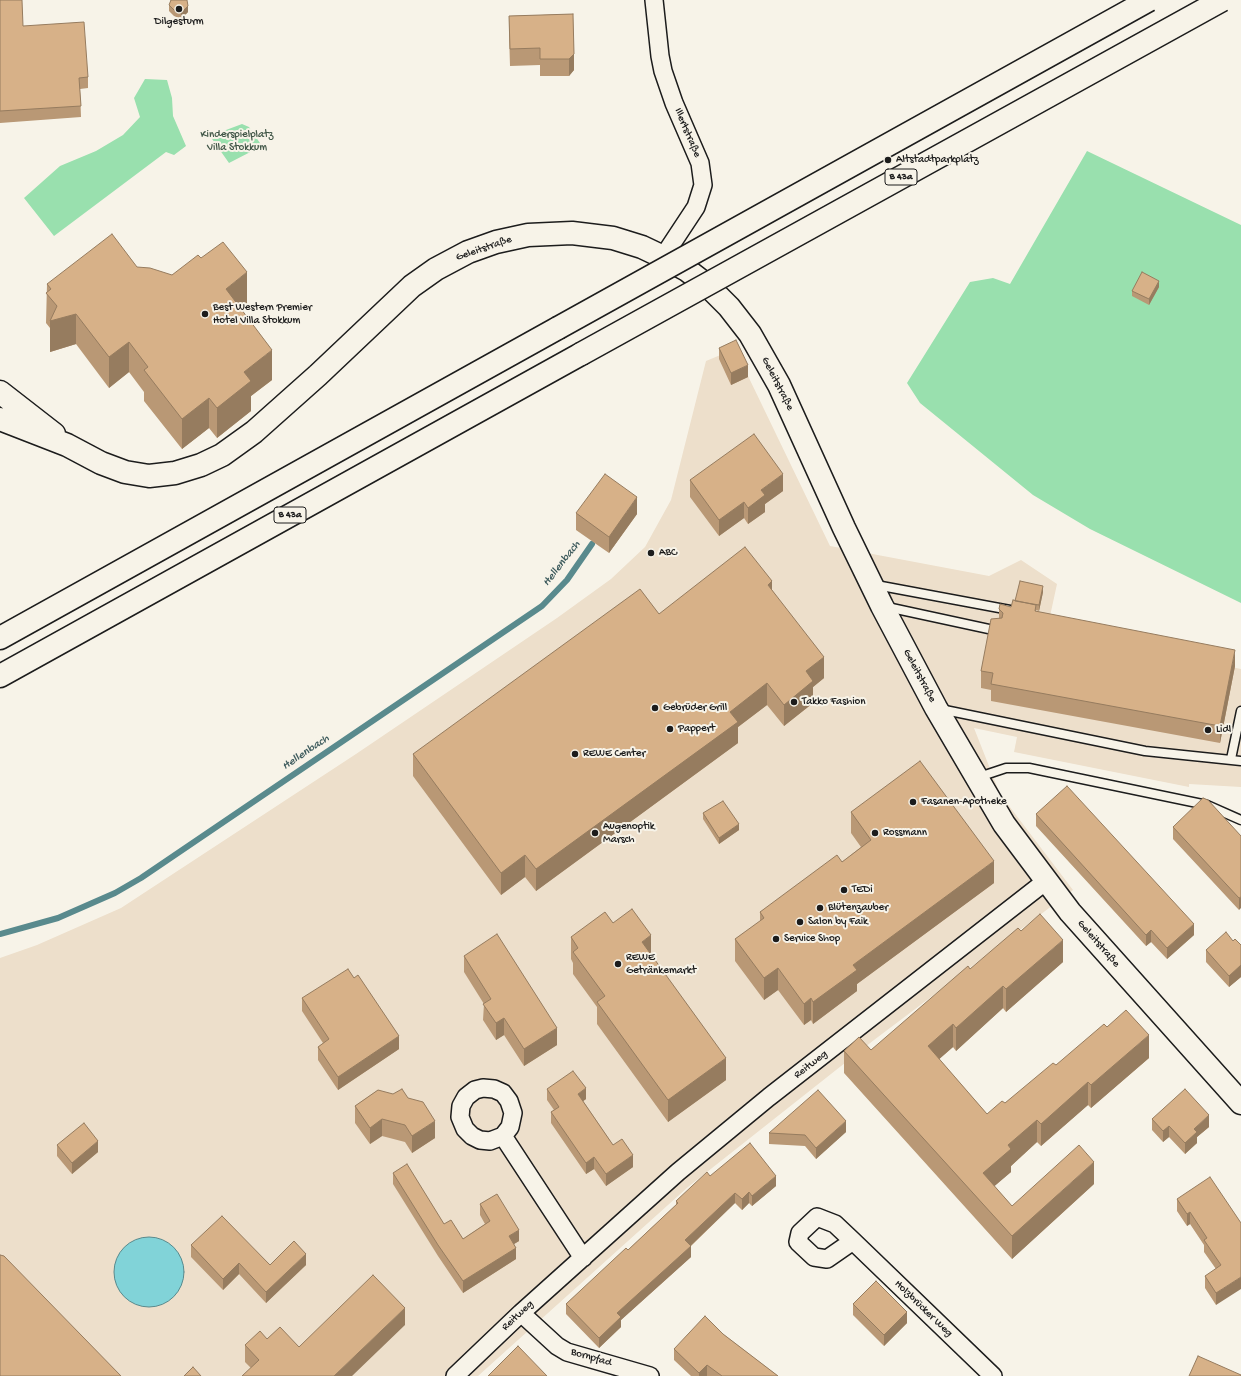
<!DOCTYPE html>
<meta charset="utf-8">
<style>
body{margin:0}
canvas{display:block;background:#f7f3e8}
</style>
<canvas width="1241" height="1376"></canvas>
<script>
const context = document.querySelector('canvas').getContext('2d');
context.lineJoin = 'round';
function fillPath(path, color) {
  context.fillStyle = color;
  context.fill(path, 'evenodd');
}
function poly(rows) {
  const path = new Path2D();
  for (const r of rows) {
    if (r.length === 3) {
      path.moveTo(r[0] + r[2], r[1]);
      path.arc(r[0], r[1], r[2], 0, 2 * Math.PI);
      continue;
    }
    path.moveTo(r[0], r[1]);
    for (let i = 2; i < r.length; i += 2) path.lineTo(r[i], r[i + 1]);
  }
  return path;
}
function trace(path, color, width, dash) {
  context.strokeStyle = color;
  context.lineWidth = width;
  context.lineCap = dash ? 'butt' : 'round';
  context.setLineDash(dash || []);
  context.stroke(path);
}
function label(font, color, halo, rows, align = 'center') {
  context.font = font + ' "Gochi Hand",sans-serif';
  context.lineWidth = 4;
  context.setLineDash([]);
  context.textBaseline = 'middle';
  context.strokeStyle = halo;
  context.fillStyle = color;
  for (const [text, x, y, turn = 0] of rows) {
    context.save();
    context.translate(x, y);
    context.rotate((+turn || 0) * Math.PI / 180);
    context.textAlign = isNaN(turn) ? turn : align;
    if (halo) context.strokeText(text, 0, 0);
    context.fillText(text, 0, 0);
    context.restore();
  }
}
const built = poly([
 [735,349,830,546,989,576,1021,560,1057,584,1047,630,1241,669,1241,787,1189,784,1189,787,1014,752,1017,737,974,728,1000,794,1073,890,874,1040,688,1187,478,1376,0,1376,0,958,37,945,121,908,356,754,557,618,611,579,645,547,671,500,706,361]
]);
const green = poly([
 [145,79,167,80,172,98,173,116,186,146,174,155,166,152,54,236,24,198,60,166,96,151,123,135,140,117,134,98],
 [242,124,249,127,262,146,229,163,210,136],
 [1087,151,1241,225,1241,603,1090,529,1033,495,920,403,907,383,970,282,993,278,1010,284]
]);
const water = poly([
 [149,1272,35]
]);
const stream = poly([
 [0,934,58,918,115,893,141,878,542,606,567,580,592,544]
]);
const lane = poly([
 [876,585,1010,610],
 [887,607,998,631],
 [940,709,1145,751,1241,761],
 [1231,759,1241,711],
 [979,777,1006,768,1029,768,1207,805,1241,820]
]);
const street = poly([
 [654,0,660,56,663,71,674,103,700,163,703,185,696,207,663,257],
 [503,1136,490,1141,480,1140,472,1136,465,1129,460,1117,461,1106,466,1097,475,1090,483,1088,494,1089,503,1093,509,1101,513,1113,510,1127,503,1136,583,1258],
 [853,1241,827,1259,814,1257,798,1242,800,1233,817,1217,835,1224,853,1241,993,1376],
 [521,1313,557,1346,567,1352,650,1376],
 [455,1376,521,1313,678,1172,769,1097,1046,881]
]);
const secondary = poly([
 [0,392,54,434],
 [0,419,67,445,101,463,125,472,149,476,175,473,201,465,222,455,254,432,318,375,412,286,436,269,468,252,496,242,528,235,572,233,613,238,642,247,663,257,687,270,709,287,729,307,750,334,779,385,844,528,882,606,936,708,1004,824,1070,912,1241,1103]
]);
const highway = poly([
 [0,638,558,328],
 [0,676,581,354]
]);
const highwayBridge = poly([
 [558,328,1149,0],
 [581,354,1222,0]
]);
const wall = poly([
 [0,0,23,26,88,77,88,88,80,89,81,117,0,123],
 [169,5,188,12,181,19,174,16,169,11],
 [573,14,574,70,569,76,540,76,540,65,510,66,509,33,509,16],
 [201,258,247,303,240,308,272,380,251,396,251,411,217,438,209,428,182,449,144,401,144,392,129,372,109,388,76,344,50,352,50,328,46,323,47,284,137,267,172,275],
 [1159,287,1149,305,1132,296,1132,291],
 [719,348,748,377,731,385,719,359],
 [690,480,783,491,765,504,765,512,748,524,744,518,719,536,690,497],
 [576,513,637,514,609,553,576,530],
 [772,590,824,678,813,687,813,703,784,726,767,705,738,727,738,743,536,891,525,877,501,895,413,776,413,754,659,614],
 [1043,592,1039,611,1036,610,1036,611,1235,666,1220,743,991,701,991,690,981,688,981,671,999,618,999,609,1011,607],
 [851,812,994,883,857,984,857,991,813,1024,811,1020,804,1025,778,990,764,1000,735,961,735,939,760,922,760,912,842,862,861,847,851,833],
 [703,813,739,830,719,844,703,819],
 [1036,814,1194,935,1167,959,1151,942,1146,946,1036,826],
 [1173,827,1241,836,1239,910,1173,839],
 [613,923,651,954,726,1080,668,1122,597,1024,597,1007,573,974,573,963,571,959,571,937],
 [1021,931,1063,962,1006,1012,1003,1008,956,1051,953,1047,939,1059,987,1114,1005,1103,1107,1027,1149,1058,1091,1108,1088,1105,1041,1146,1037,1142,1011,1166,1011,1172,994,1186,1012,1206,1094,1184,1012,1259,844,1073,844,1051,871,1050,970,969],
 [1233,941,1241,945,1241,977,1229,987,1206,962,1206,950],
 [464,956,557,1045,524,1066,504,1035,496,1040,483,1020,484,1004,464,972],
 [302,998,399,1049,338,1090,318,1060,318,1047,323,1043,302,1011],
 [547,1089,586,1099,583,1101,613,1145,633,1167,606,1186,594,1169,586,1174,551,1123,551,1112,554,1110,547,1100],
 [378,1090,435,1138,412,1153,405,1142,382,1136,370,1144,355,1123,355,1106],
 [1152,1119,1209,1127,1197,1137,1197,1143,1185,1154,1169,1137,1163,1142,1152,1130],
 [846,1132,816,1159,805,1146,769,1144,769,1133],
 [57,1145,98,1152,72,1174,57,1156],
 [393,1173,444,1224,463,1239,485,1224,480,1215,480,1204,519,1241,514,1244,516,1259,463,1293,438,1256,393,1184],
 [710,1176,776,1186,752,1206,749,1203,742,1210,735,1203,691,1246,691,1257,621,1320,621,1327,599,1348,566,1314,566,1304,628,1250,676,1205,676,1201],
 [1177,1199,1241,1223,1216,1305,1205,1288,1205,1276,1216,1269,1204,1252,1204,1245,1190,1224,1187,1226,1177,1211],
 [191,1245,270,1265,306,1265,266,1303,239,1274,223,1290,191,1257],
 [853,1304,907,1323,884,1346,853,1315],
 [405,1325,251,1368,245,1362,245,1345,267,1339,299,1347],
 [723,1334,778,1376,691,1376,674,1360,674,1349]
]);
const shadedWall = poly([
 [188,6,188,12,181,19,181,13],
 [574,54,574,70,569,76,569,59],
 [247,272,247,303,226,319,226,289],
 [1159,281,1159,287,1149,305,1149,299],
 [76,314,76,344,50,352,50,321],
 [129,342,129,372,109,388,109,357],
 [272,350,272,380,251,396,251,411,217,438,217,408,244,372],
 [748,365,748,377,731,385,731,373],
 [209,398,209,428,182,449,182,419],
 [783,474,783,491,765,504,765,512,748,524,748,508,761,490],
 [637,497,637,514,609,553,609,537],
 [744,502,744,518,719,536,719,520],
 [772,581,772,603,768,585],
 [1043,586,1043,592,1039,611,1039,605],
 [1235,650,1235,666,1220,743,1220,726],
 [824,657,824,678,813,687,813,703,784,726,784,705,806,671],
 [767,683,767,705,738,727,738,743,536,891,536,869,730,712],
 [739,824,739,830,719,844,719,838],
 [525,855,525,877,501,895,501,873],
 [994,861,994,883,857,984,857,991,813,1024,813,1002,853,965],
 [1241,897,1241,908,1239,910,1239,898],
 [1194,924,1194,935,1167,959,1167,948],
 [1151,930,1151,942,1146,946,1146,935],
 [651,935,651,957,642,942],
 [1063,940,1063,962,1006,1012,1006,989],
 [1241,965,1241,977,1229,987,1229,976],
 [778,968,778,990,764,1000,764,978],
 [1003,986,1003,1008,956,1051,956,1028],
 [811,998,811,1020,804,1025,804,1004],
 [504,1018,504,1035,496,1040,496,1023],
 [953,1024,953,1047,928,1069,928,1046],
 [557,1028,557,1045,524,1066,524,1049],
 [1149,1035,1149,1058,1091,1108,1091,1085],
 [399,1036,399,1049,338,1090,338,1077],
 [726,1058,726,1080,668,1122,668,1100],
 [1088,1082,1088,1105,1041,1146,1041,1124],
 [586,1088,586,1099,578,1105,578,1094],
 [1209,1115,1209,1127,1197,1137,1197,1143,1185,1154,1185,1143,1194,1129],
 [382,1119,382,1136,370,1144,370,1128],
 [1037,1120,1037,1142,1011,1166,1011,1172,983,1196,983,1173,1008,1145],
 [435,1121,435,1138,412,1153,412,1136],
 [846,1121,846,1132,816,1159,816,1148],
 [1169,1126,1169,1137,1163,1142,1163,1131],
 [98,1141,98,1152,72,1174,72,1163],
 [633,1155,633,1167,606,1186,606,1174],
 [594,1157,594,1169,586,1174,586,1163],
 [1094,1162,1094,1184,1012,1259,1012,1236],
 [776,1176,776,1186,752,1206,752,1196],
 [749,1192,749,1203,742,1210,742,1199],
 [735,1193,735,1203,685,1251,685,1240],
 [1190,1212,1190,1224,1187,1226,1187,1214],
 [519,1230,519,1241,509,1247,509,1236],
 [691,1246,691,1257,621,1320,621,1327,599,1348,599,1338,617,1313],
 [516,1248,516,1259,463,1293,463,1281],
 [306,1254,306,1265,266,1303,266,1292],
 [239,1263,239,1274,223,1290,223,1279],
 [1241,1277,1241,1289,1216,1305,1216,1293],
 [405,1308,405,1325,352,1376,334,1376],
 [907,1312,907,1323,884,1346,884,1335],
 [707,1365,707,1376,699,1376,699,1373]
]);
const building = poly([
 [0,0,22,0,23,26,84,22,88,77,79,78,81,106,0,111,0,0],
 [171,0,187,0,188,6,181,13,174,10,169,5,171,0],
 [573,14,574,54,569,59,540,59,540,48,510,49,509,16,573,14],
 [112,234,137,267,150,268,172,275,198,255,201,258,223,242,247,272,226,289,272,350,244,372,251,381,217,408,209,398,182,419,144,370,148,367,129,342,109,357,76,314,50,321,57,306,46,293,51,289,47,284,112,234],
 [1142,272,1159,281,1149,299,1132,291,1142,272],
 [736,340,748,365,731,373,719,348,736,340],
 [754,434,783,474,761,490,765,495,748,508,744,502,719,520,690,480,754,434],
 [605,474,637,497,609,537,576,513,605,474],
 [745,547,772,581,768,585,824,657,806,671,813,681,784,705,767,683,730,712,738,722,536,869,525,855,501,873,413,754,640,589,659,614,745,547],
 [1020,581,1043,586,1039,605,1015,601,1020,581],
 [1013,600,1036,605,1035,611,1235,650,1220,726,991,684,993,673,981,671,991,619,1002,618,1003,613,999,609,1000,604,1011,607,1013,600],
 [920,761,994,861,853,965,857,970,813,1002,811,998,804,1004,778,968,764,978,735,939,764,918,760,912,837,855,842,862,871,840,851,812,920,761],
 [1067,786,1194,924,1167,948,1151,930,1146,935,1036,814,1067,786],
 [1203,798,1208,800,1241,836,1241,897,1239,898,1173,827,1203,798],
 [723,801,739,824,719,838,703,813,723,801],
 [632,909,651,935,642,942,726,1058,668,1100,597,1002,605,996,573,952,578,948,571,937,605,912,613,923,632,909],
 [1040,914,1063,940,1006,989,1003,986,956,1028,953,1024,928,1046,987,1114,1002,1101,1005,1103,1053,1063,1056,1065,1104,1024,1107,1027,1126,1010,1149,1035,1091,1085,1088,1082,1041,1124,1037,1120,1008,1145,1011,1149,983,1173,1012,1206,1079,1145,1094,1162,1012,1236,844,1051,859,1037,871,1050,968,966,970,969,1018,928,1021,931,1040,914],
 [1226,932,1233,941,1235,939,1241,945,1241,965,1229,976,1206,950,1226,932],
 [497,934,557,1028,524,1049,504,1018,496,1023,483,1004,491,999,464,956,497,934],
 [348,969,354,978,358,975,399,1036,338,1077,318,1047,329,1039,302,998,348,969],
 [573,1071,586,1088,578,1094,613,1145,622,1139,633,1155,606,1174,594,1157,586,1163,551,1112,559,1107,547,1089,573,1071],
 [402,1089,408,1098,423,1102,435,1121,412,1136,405,1125,382,1119,370,1128,355,1106,378,1090,393,1094,402,1089],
 [1185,1089,1209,1115,1194,1129,1197,1132,1185,1143,1169,1126,1163,1131,1152,1119,1185,1089],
 [818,1090,846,1121,816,1148,805,1135,769,1133,818,1090],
 [84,1123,98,1141,72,1163,57,1145,84,1123],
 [750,1143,776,1176,752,1196,749,1192,742,1199,735,1193,685,1240,691,1246,617,1313,621,1317,599,1338,566,1304,626,1248,628,1250,678,1203,676,1201,707,1172,710,1176,750,1143],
 [407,1164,444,1224,451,1220,463,1239,490,1221,480,1204,497,1194,519,1230,509,1236,516,1248,463,1281,438,1245,393,1173,407,1164],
 [1210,1177,1241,1223,1241,1277,1216,1293,1205,1276,1221,1265,1204,1240,1207,1238,1190,1212,1187,1214,1177,1199,1210,1177],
 [222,1216,270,1265,294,1241,306,1254,266,1292,239,1263,223,1279,191,1245,222,1216],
 [0,1255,4,1256,121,1376,0,1376,0,1255],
 [373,1275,405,1308,334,1376,242,1376,259,1360,245,1345,260,1331,267,1339,280,1327,299,1347,373,1275],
 [876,1281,907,1312,884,1335,853,1304,876,1281],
 [705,1316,723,1334,778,1376,722,1376,707,1365,699,1373,674,1349,705,1316],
 [518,1346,547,1376,488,1376,518,1346],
 [1198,1356,1241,1375,1241,1376,1189,1376,1198,1356],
 [193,1367,201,1376,184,1376,193,1367]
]);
const markers = [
 [179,9,4,"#1c1c1c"],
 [888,160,4,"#1c1c1c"],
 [205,314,4,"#1c1c1c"],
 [651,553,4,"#1c1c1c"],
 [794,702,4,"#1c1c1c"],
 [655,708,4,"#1c1c1c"],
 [670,729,4,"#1c1c1c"],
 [1208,730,4,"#1c1c1c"],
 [575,754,4,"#1c1c1c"],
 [913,802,4,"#1c1c1c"],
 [595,833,4,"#1c1c1c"],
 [875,833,4,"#1c1c1c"],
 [844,890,4,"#1c1c1c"],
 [820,908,4,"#1c1c1c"],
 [800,922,4,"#1c1c1c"],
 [776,939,4,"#1c1c1c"],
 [618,964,4,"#1c1c1c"]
];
const shields = [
 [901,177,32],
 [290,515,32]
];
const shieldNames = [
 ["B 43a",901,177],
 ["B 43a",290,515]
];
const poiNames = [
 ["Dilgesturm",179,22,"center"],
 ["Altstadtparkplatz",896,160],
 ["Best Western Premier",213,308],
 ["Hotel Villa Stokkum",213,321],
 ["ABC",659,553],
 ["Takko Fashion",802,702],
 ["Gebrüder Grill",663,708],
 ["Pappert",678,729],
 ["Lidl",1216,730],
 ["REWE Center",583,754],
 ["Fasanen-Apotheke",921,802],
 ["Augenoptik",603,827],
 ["Marsch",603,840],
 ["Rossmann",883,833],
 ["TEDi",852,890],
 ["Blütenzauber",828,908],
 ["Salon by Faik",808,922],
 ["Service Shop",784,939],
 ["REWE",626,958],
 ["Getränkemarkt",626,971]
];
const streetNames = [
 ["Illertstraße",687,133,67],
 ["Geleitstraße",484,249,-19],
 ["Geleitstraße",777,384,63],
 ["Geleitstraße",919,676,62],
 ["Geleitstraße",1098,944,49],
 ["Reitweg",811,1065,-38],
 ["Holzbrücker Weg",923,1309,44],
 ["Reitweg",518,1316,-43],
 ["Bornpfad",591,1358,16]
];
const parkNames = [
 ["Kinderspielplatz",237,135],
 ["Villa Stokkum",237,148]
];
const waterNames = [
 ["Hellenbach",562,564,-52],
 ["Hellenbach",306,753,-34]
];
fillPath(built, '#eddfcb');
fillPath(green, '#99e0ae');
fillPath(water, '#81d3d8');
trace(water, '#598a8d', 1);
trace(stream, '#598a8d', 6);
trace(lane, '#1c1c1c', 11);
trace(street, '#1c1c1c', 20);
trace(secondary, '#1c1c1c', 25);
trace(highway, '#1c1c1c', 25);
trace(lane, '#f7f3e8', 8);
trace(street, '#f7f3e8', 17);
trace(secondary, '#f7f3e8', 22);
trace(highway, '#f7f3e8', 22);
trace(highwayBridge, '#1c1c1c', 25, []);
trace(highwayBridge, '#f7f3e8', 22);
fillPath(wall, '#b99875');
fillPath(shadedWall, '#967c5f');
fillPath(building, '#d7b188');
trace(building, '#967c5f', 1);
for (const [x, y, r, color] of markers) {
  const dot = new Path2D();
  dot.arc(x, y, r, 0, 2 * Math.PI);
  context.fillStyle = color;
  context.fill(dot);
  trace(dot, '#f7f3e8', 1.5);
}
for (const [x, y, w] of shields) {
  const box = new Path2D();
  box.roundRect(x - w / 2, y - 8, w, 16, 3);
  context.fillStyle = '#f7f3e8';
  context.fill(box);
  trace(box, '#1c1c1c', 1);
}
label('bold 10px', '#1c1c1c', null, shieldNames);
label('11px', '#1c1c1c', '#f7f3e8', poiNames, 'left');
label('11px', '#1c1c1c', '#f7f3e8', streetNames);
label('11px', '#425748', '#f7f3e8', parkNames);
label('italic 12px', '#3f5c5e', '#f7f3e8', waterNames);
</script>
